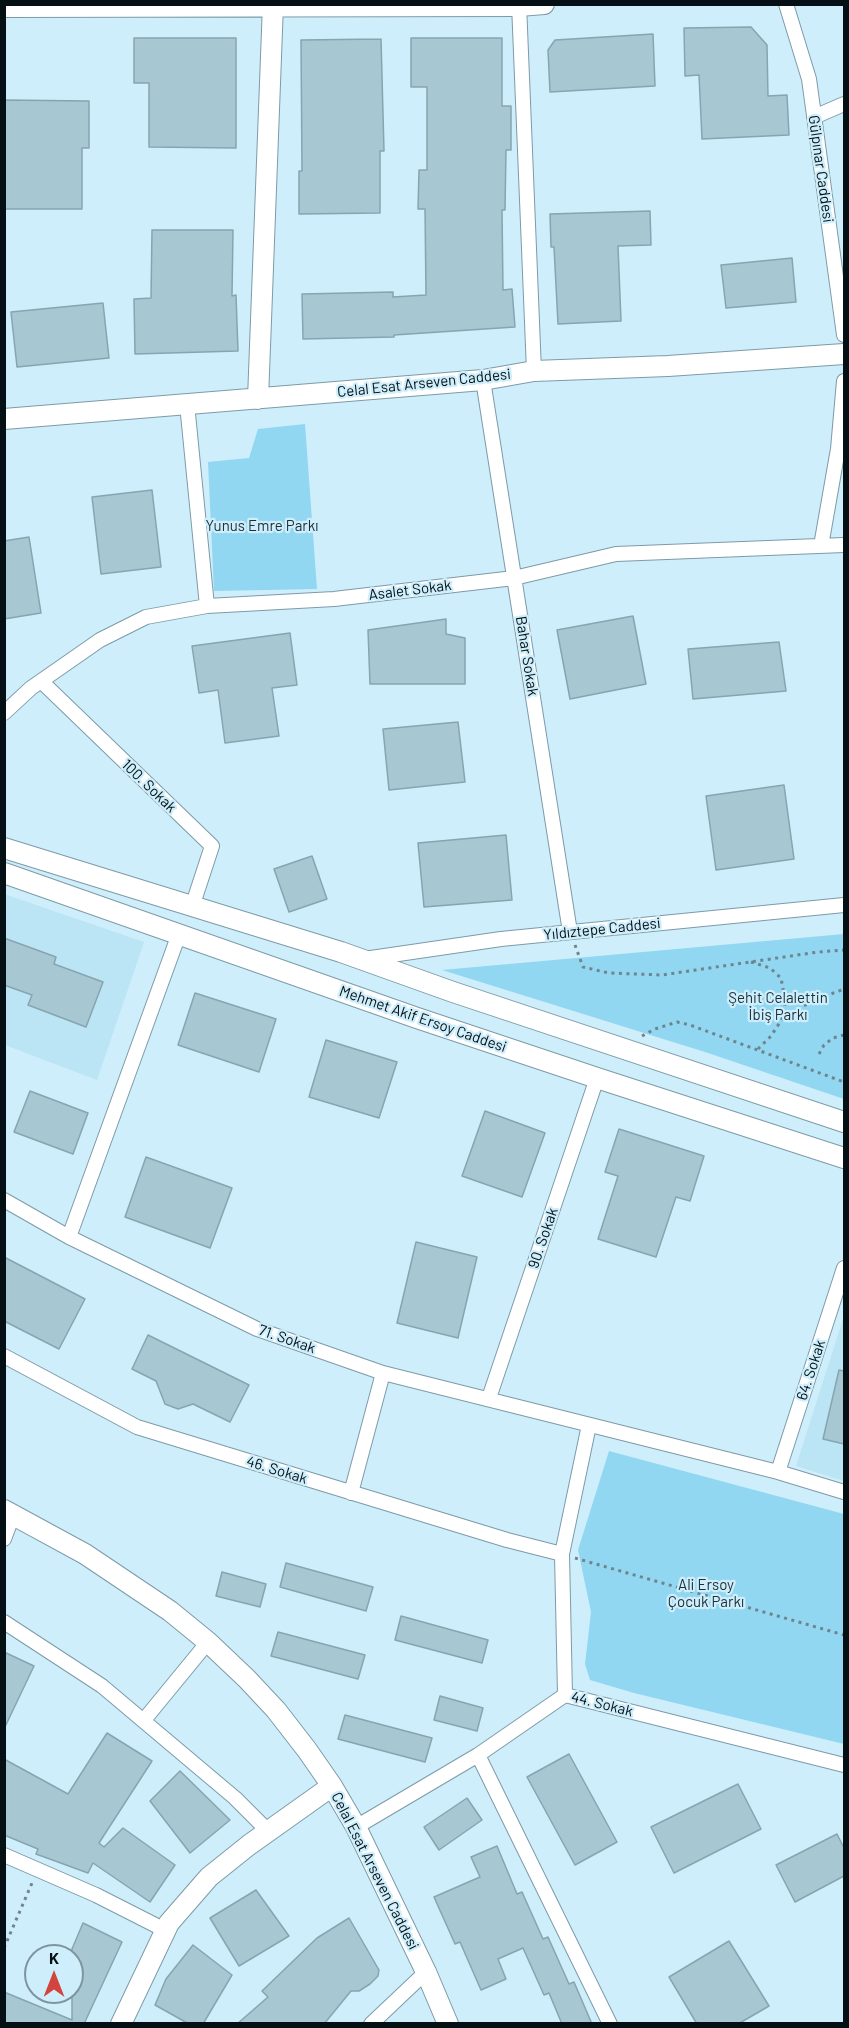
<!DOCTYPE html>
<meta charset="utf-8">
<style>
body{margin:0}
#map{position:relative;width:849px;height:2028px;overflow:hidden;background:#ceeefb;font-family:Barlow,sans-serif}
canvas{display:block}
.frame{position:absolute;inset:0;border:6px solid #051014;pointer-events:none}
.north{position:absolute;left:24px;top:1944px;width:60px;height:60px;box-sizing:border-box;background:#ceeefb;border:2px solid #7e959f;border-radius:50%;rotate:0deg;font-size:16px;font-weight:700;line-height:24px;text-align:center;color:#051014}
.north::after{content:'';display:block;margin:auto;width:21px;height:27px;background:#d2443e;clip-path:polygon(50% 0,100% 100%,50% 72%,0 100%)}
</style>
<div id="map">
<canvas width="849" height="2028"></canvas>
<div class="frame"></div>
<div class="north">K</div>
</div>
<script>
const context = document.querySelector('canvas').getContext('2d');
context.lineJoin = 'round';
function fillPath(path, color) {
  context.fillStyle = color;
  context.fill(path, 'evenodd');
}
function poly(rows) {
  const path = new Path2D();
  for (const r of rows) {
    path.moveTo(r[0], r[1]);
    for (let i = 2; i < r.length; i += 2) path.lineTo(r[i], r[i + 1]);
  }
  return path;
}
function trace(path, color, width, dash) {
  context.strokeStyle = color;
  context.lineWidth = width;
  context.lineCap = dash ? 'butt' : 'round';
  context.setLineDash(dash || []);
  context.stroke(path);
}
function label(font, color, halo, rows, align = 'center') {
  context.font = font + ' Barlow,sans-serif';
  context.lineWidth = 4.5;
  context.setLineDash([]);
  context.textBaseline = 'middle';
  context.strokeStyle = halo;
  context.fillStyle = color;
  for (const [text, x, y, turn = 0] of rows) {
    context.save();
    context.translate(x, y);
    context.rotate((+turn || 0) * Math.PI / 180);
    context.textAlign = isNaN(turn) ? turn : align;
    if (halo) context.strokeText(text, 0, 0);
    context.fillText(text, 0, 0);
    context.restore();
  }
}
const built = poly([
 [4,894,144,942,97,1080,5,1045],
 [844,1316,844,1481,796,1466]
]);
const green = poly([
 [305,424,317,589,214,591,208,462,249,458,258,429],
 [844,934,844,1099,705,1052,442,970],
 [609,1451,844,1514,844,1744,634,1693,590,1680,585,1664,591,1612,578,1550]
]);
const building = poly([
 [751,27,767,45,768,96,787,95,789,135,702,139,699,75,685,76,684,28,751,27],
 [653,34,655,86,550,92,548,50,555,40,653,34],
 [134,38,236,38,236,148,149,147,149,83,134,83,134,38],
 [411,38,502,38,502,106,511,106,511,150,506,150,505,210,502,210,503,290,512,289,515,327,394,335,394,337,303,339,302,294,393,292,393,297,426,295,425,209,418,209,419,170,427,170,427,87,411,87,411,38],
 [381,39,384,151,380,151,380,213,299,214,299,171,302,171,301,40,381,39],
 [4,100,89,101,89,148,82,148,82,209,4,209,4,100],
 [650,211,651,245,618,246,621,321,558,324,554,247,551,247,550,214,650,211],
 [152,230,233,230,232,296,236,295,238,351,135,354,134,299,151,298,152,230],
 [792,258,796,302,726,308,721,265,792,258],
 [103,303,109,358,17,367,11,312,103,303],
 [152,490,161,567,101,574,92,497,152,490],
 [29,537,41,613,4,619,4,541,29,537],
 [633,616,646,684,570,699,557,630,633,616],
 [446,619,446,634,465,638,465,684,370,684,368,630,446,619],
 [290,633,297,685,272,688,279,736,225,743,218,690,199,693,192,646,290,633],
 [779,642,786,691,693,699,688,649,779,642],
 [458,722,465,782,389,790,383,729,458,722],
 [784,785,794,859,716,870,706,796,784,785],
 [506,835,512,900,424,907,418,843,506,835],
 [312,856,327,899,289,912,274,869,312,856],
 [4,938,56,957,54,964,103,982,86,1027,28,1005,32,995,4,985,4,938],
 [195,993,276,1019,259,1072,178,1045,195,993],
 [326,1040,397,1062,379,1118,309,1097,326,1040],
 [30,1091,88,1113,73,1154,14,1132,30,1091],
 [485,1111,545,1133,522,1197,462,1176,485,1111],
 [619,1129,704,1156,690,1201,676,1197,656,1257,598,1239,618,1176,605,1172,619,1129],
 [146,1157,232,1188,210,1248,125,1217,146,1157],
 [416,1242,477,1257,458,1338,397,1323,416,1242],
 [4,1257,85,1299,59,1349,4,1321,4,1257],
 [148,1335,249,1385,230,1422,193,1404,178,1409,165,1404,156,1381,132,1369,148,1335],
 [839,1370,844,1371,844,1444,823,1439,839,1370],
 [286,1563,373,1587,366,1611,280,1587,286,1563],
 [222,1572,266,1584,260,1607,216,1596,222,1572],
 [401,1616,488,1640,482,1663,395,1640,401,1616],
 [278,1632,365,1655,358,1679,271,1656,278,1632],
 [4,1652,34,1666,4,1729,4,1652],
 [440,1696,483,1708,477,1731,434,1720,440,1696],
 [345,1715,432,1738,425,1762,338,1739,345,1715],
 [107,1733,152,1761,99,1843,104,1847,123,1828,175,1865,150,1902,93,1863,88,1873,36,1854,38,1849,4,1835,4,1759,68,1794,107,1733],
 [569,1754,617,1842,575,1865,527,1777,569,1754],
 [180,1771,230,1820,190,1853,150,1801,180,1771],
 [738,1784,761,1829,674,1873,651,1827,738,1784],
 [467,1798,482,1820,439,1850,424,1827,467,1798],
 [837,1834,844,1848,844,1876,795,1902,776,1865,837,1834],
 [497,1846,517,1894,522,1892,543,1939,548,1937,569,1984,574,1982,592,2024,562,2024,549,1993,544,1995,523,1948,498,1959,506,1979,481,1990,460,1942,455,1944,434,1897,480,1877,471,1857,497,1846],
 [256,1890,289,1936,239,1966,210,1918,256,1890],
 [349,1918,379,1970,378,1976,370,1984,359,1991,351,1991,324,2024,237,2024,268,1997,262,1991,317,1938,349,1918],
 [83,1923,122,1942,84,2024,4,2024,4,1992,72,2020,72,1949,83,1923],
 [729,1941,769,2006,738,2024,697,2024,669,1977,729,1941],
 [193,1945,232,1975,203,2024,189,2024,155,2005,166,1979,193,1945]
]);
const path = poly([
 [575,945,583,967,609,973,662,975,818,952,844,950],
 [751,962,770,968,781,978,785,999,784,1016,771,1036,758,1049],
 [784,1016,815,1000,844,989],
 [642,1036,655,1029,677,1022,690,1025,844,1082],
 [819,1054,824,1045,833,1038,844,1035],
 [575,1558,844,1635],
 [4,1948,32,1883]
]);
const street = poly([
 [519,4,534,371],
 [786,4,809,79,844,335],
 [814,117,844,104],
 [483,380,570,932],
 [187,404,207,606],
 [821,546,838,449,844,381],
 [41,681,212,846,192,907],
 [4,713,31,688,100,640,146,617,207,606,334,599,514,578,616,554,844,545],
 [364,959,501,939,844,905],
 [4,1200,69,1237,257,1329,383,1373,778,1472,844,1492],
 [69,1237,179,934],
 [4,1356,137,1427,507,1540,562,1554],
 [489,1398,597,1078],
 [778,1472,844,1268],
 [351,1493,383,1373],
 [4,1539,13,1515],
 [4,1622,102,1686,235,1798,268,1831],
 [565,1695,562,1554,589,1425],
 [144,1720,208,1642],
 [478,1755,610,2024],
 [356,1827,478,1755,565,1695,844,1765],
 [4,1855,96,1895,165,1930],
 [371,2024,426,1972]
]);
const secondary = poly([
 [4,7,519,6,544,4],
 [258,399,273,4],
 [4,419,483,380,534,371,668,366,844,354],
 [4,848,341,952,453,992,844,1122],
 [4,873,417,1018,597,1078,844,1158],
 [4,1510,85,1554,170,1611,208,1642,247,1679,276,1710,307,1750,332,1786,356,1827,426,1972,448,2024],
 [121,2024,169,1923,209,1877,249,1845,332,1786]
]);
const streetNames = [
 ["Gülpınar Caddesi",821,169,82],
 ["Celal Esat Arseven Caddesi",424,383,-6],
 ["Asalet Sokak",410,590,-7],
 ["Bahar Sokak",527,656,81],
 ["100. Sokak",149,786,44],
 ["Yıldıztepe Caddesi",602,929,-6],
 ["Mehmet Akif Ersoy Caddesi",423,1019,19],
 ["90. Sokak",543,1238,-71],
 ["71. Sokak",287,1339,19],
 ["64. Sokak",811,1370,-72],
 ["46. Sokak",277,1470,17],
 ["44. Sokak",602,1704,14],
 ["Celal Esat Arseven Caddesi",375,1871,63]
];
const parkNames = [
 ["Yunus Emre Parkı",262,526],
 ["Şehit Celalettin",778,998],
 ["İbiş Parkı",778,1015],
 ["Ali Ersoy",706,1585],
 ["Çocuk Parkı",706,1602]
];
fillPath(built, '#bbe4f4');
fillPath(green, '#91d7f2');
fillPath(building, '#a7c7d3');
trace(building, '#86a5b1', 1.5);
trace(street, '#7d9ba7', 16);
trace(secondary, '#7d9ba7', 22);
trace(path, '#6f858e', 3, [3, 4.5]);
trace(street, '#fff', 14);
trace(secondary, '#fff', 20);
label('15px', '#051014', '#ceeefb', streetNames);
label('15px', '#1b2f37', '#ceeefb', parkNames);
</script>
